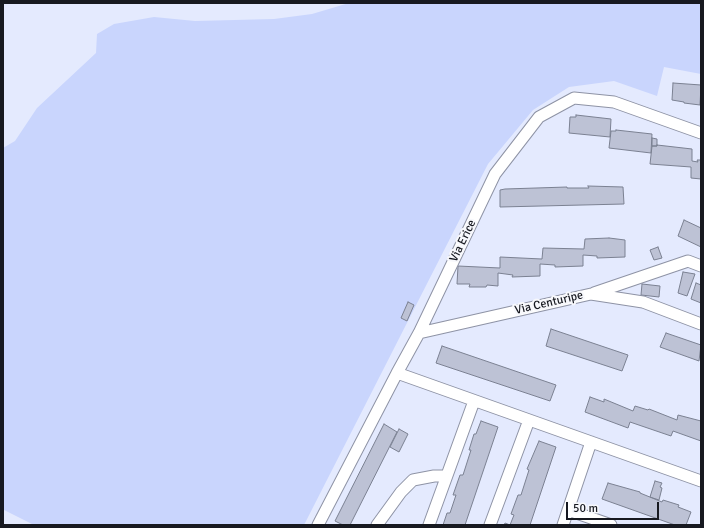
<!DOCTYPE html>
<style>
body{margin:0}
#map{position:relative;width:704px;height:528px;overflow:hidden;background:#e4eafe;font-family:Signika,sans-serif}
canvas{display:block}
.frame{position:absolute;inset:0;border:4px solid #171920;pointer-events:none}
.scale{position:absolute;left:566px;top:502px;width:93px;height:18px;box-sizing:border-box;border:2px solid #171920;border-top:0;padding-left:5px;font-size:12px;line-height:14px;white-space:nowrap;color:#171920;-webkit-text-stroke:3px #f7f8fc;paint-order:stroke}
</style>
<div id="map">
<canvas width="704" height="528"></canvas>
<div class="frame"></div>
<div class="scale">50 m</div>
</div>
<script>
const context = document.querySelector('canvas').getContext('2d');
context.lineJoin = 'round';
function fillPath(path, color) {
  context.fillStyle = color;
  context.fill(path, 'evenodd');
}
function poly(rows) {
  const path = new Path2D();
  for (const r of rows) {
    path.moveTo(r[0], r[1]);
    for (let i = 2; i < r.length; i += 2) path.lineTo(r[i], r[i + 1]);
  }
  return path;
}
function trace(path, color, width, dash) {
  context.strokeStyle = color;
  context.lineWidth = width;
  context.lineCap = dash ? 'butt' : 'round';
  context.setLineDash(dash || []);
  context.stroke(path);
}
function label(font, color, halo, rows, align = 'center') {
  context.font = font + ' Signika,sans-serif';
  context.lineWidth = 4;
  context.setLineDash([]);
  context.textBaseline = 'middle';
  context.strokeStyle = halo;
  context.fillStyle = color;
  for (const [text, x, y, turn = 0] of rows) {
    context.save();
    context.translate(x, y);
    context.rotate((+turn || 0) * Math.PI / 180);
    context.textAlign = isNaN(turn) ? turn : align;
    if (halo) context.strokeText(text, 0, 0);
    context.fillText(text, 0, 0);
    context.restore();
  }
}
const green = poly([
 [349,3,701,3,701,74,664,67,657,96,614,81,569,87,533,110,488,164,304,525,34,525,4,510,3,512,3,148,15,141,37,108,96,53,97,34,114,24,154,17,195,21,274,19,312,14]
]);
const building = poly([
 [673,83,701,85,700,105,684,103,684,102,672,100,673,83],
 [576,115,611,119,610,137,569,133,570,117,576,117,576,115],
 [616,130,652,134,651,153,609,148,611,131,616,131,616,130],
 [652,138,657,139,657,146,652,146,652,138],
 [657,145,692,149,692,161,698,162,697,160,701,160,701,179,691,178,691,167,650,164,652,146,657,146,657,145],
 [588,186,623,187,624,204,500,207,500,190,505,189,567,187,567,188,589,188,588,186],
 [684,220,701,228,701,247,678,236,684,220],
 [609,238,625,240,625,257,597,258,597,256,583,255,583,266,555,267,555,265,540,264,540,276,512,277,513,275,498,273,498,286,487,285,486,287,469,287,470,284,457,284,458,266,500,268,500,257,542,259,543,248,584,249,585,239,609,238],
 [658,247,662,258,654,260,650,250,658,247],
 [683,272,695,274,687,296,678,293,683,272],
 [696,283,701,285,701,303,691,299,696,283],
 [642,284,660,286,659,297,641,295,642,284],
 [408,302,414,305,407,321,401,318,408,302],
 [551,329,628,355,622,371,546,346,551,329],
 [666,333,701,345,699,361,660,347,666,333],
 [442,346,556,385,550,401,436,363,442,346],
 [590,397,604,402,604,399,633,411,635,406,648,410,649,409,677,420,678,415,701,421,701,441,673,431,671,436,630,422,628,428,585,412,590,397],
 [481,421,498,427,465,525,443,525,447,513,450,513,456,495,453,495,460,475,463,475,471,450,469,450,474,434,476,434,481,421],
 [384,424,397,432,350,525,343,525,335,521,384,424],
 [399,429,408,434,399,452,390,447,399,429],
 [539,441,556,447,530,525,504,525,505,523,510,525,514,515,511,514,518,495,521,495,529,470,527,469,539,441],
 [655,481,662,483,660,487,662,488,659,500,650,497,655,481],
 [608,483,640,492,640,493,662,502,663,500,679,505,678,507,691,512,686,525,675,525,602,499,608,483]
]);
const minor = poly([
 [594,293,688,261,701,266],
 [419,333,591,294,643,302,701,324],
 [397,373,701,481],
 [568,510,611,525],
 [318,525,397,373,419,333,495,174,539,117,574,98,614,102,701,133],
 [377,525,401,492,413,480,434,476,446,476],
 [429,525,474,401],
 [490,525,529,420],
 [563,525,591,442]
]);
const streetNames = [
 ["Via Erice",463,241,-64],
 ["Via Centuripe",549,303,-13]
];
fillPath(green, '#c9d5fd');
fillPath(building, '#bdc2d5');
trace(building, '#7b8192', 1);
trace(minor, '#8e93a5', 13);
trace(minor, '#fff', 11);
label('12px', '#171920', '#f7f8fc', streetNames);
</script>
